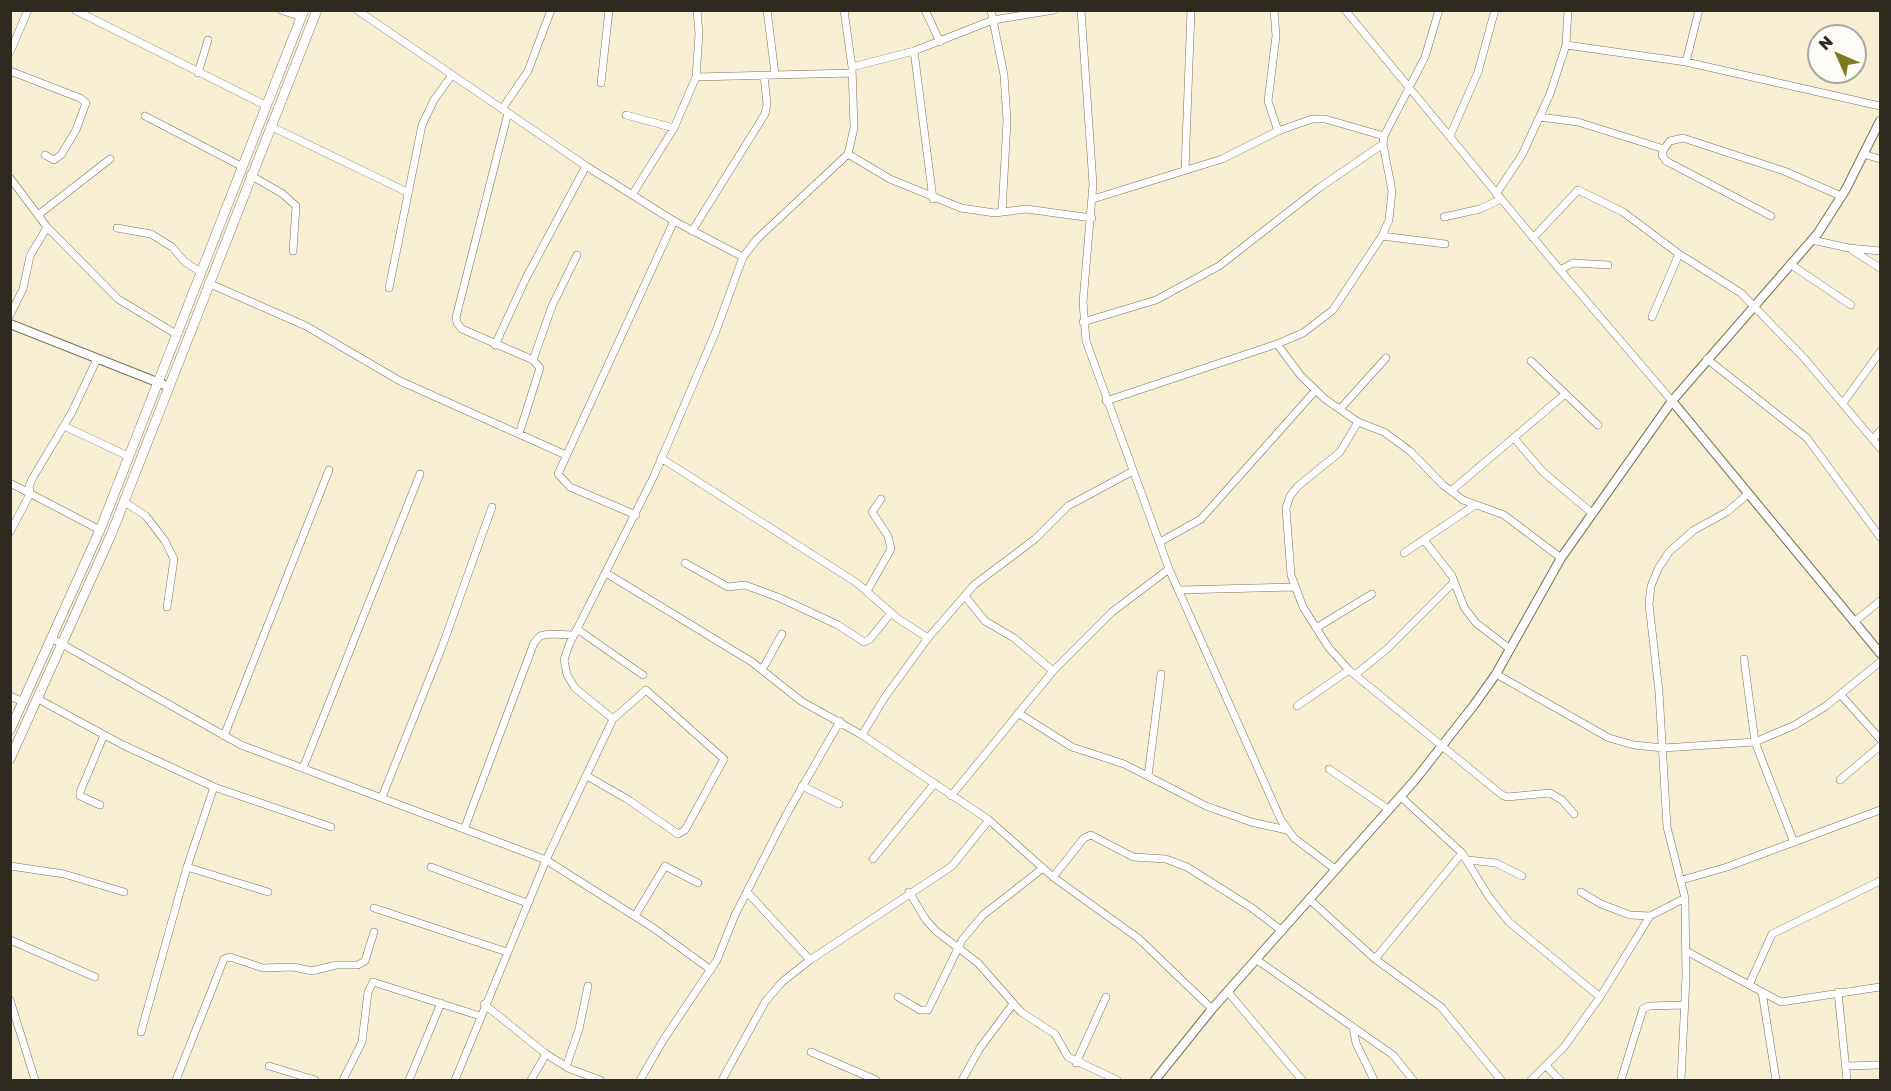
<!DOCTYPE html>
<style>
body{margin:0}
#map{position:relative;width:1891px;height:1091px;overflow:hidden;background:#f8eed3;font-family:"Golos Text",sans-serif}
canvas{display:block}
.frame{position:absolute;inset:0;border:12px solid #2e2a20;pointer-events:none}
.north{position:absolute;left:1807px;top:24px;width:60px;height:60px;box-sizing:border-box;background:#fdfcf6;border:2px solid #aaa8a0;border-radius:50%;rotate:315deg;font-size:16px;font-weight:700;line-height:24px;text-align:center;color:#2e2a20}
.north::after{content:'';display:block;margin:auto;width:21px;height:27px;background:#80791e;clip-path:polygon(50% 0,100% 100%,50% 72%,0 100%)}
</style>
<div id="map">
<canvas width="1891" height="1091"></canvas>
<div class="frame"></div>
<div class="north">N</div>
</div>
<script>
const context = document.querySelector('canvas').getContext('2d');
context.lineJoin = 'round';
function poly(rows) {
  const path = new Path2D();
  for (const r of rows) {
    path.moveTo(r[0], r[1]);
    for (let i = 2; i < r.length; i += 2) path.lineTo(r[i], r[i + 1]);
  }
  return path;
}
function trace(path, color, width, dash) {
  context.strokeStyle = color;
  context.lineWidth = width;
  context.lineCap = dash ? 'butt' : 'round';
  context.setLineDash(dash || []);
  context.stroke(path);
}
const minor = poly([
 [75,10,265,105],
 [281,10,301,17],
 [357,10,586,166,674,221,743,257],
 [767,10,775,74],
 [925,10,940,42],
 [991,10,1004,75,1007,121,1002,212],
 [1081,10,1093,184,1083,302,1086,341,1169,569,1281,820,1294,838,1335,869],
 [1274,10,1276,36,1268,101,1278,131],
 [1345,10,1560,270,1672,401],
 [1566,45,1686,62,1880,106],
 [914,51,933,199],
 [10,52,28,10],
 [1686,62,1699,10],
 [852,67,914,51,993,20,1054,10],
 [10,71,80,98,86,103,76,130,61,155,54,160,45,155],
 [198,73,208,40],
 [696,77,852,73],
 [601,83,609,10],
 [502,109,528,71,551,10],
 [508,113,456,317,457,323,462,329,533,360,540,368,519,434],
 [626,115,674,128],
 [145,116,241,166],
 [1540,117,1578,122,1664,149],
 [270,126,407,192],
 [1450,136,1478,72,1495,10],
 [848,154,890,179,961,208,995,213,1026,209,1092,218],
 [1863,154,1880,159],
 [1185,170,1191,10],
 [250,175,283,194,296,206,293,251],
 [10,178,47,227,118,299,176,334],
 [1496,194,1522,155,1550,94,1566,45,1568,10],
 [632,195,674,128,696,77,699,34,697,10],
 [1093,199,1222,159,1278,131,1312,119,1325,119,1384,136],
 [38,215,110,159],
 [1771,216,1666,161,1662,155,1664,149,1670,141,1683,138,1784,171,1841,196],
 [1444,217,1480,209,1501,199],
 [117,228,151,234,172,247,185,262,199,271],
 [692,231,765,114,767,104,764,75],
 [1382,236,1445,244],
 [1533,238,1578,190,1623,212,1679,254,1741,293,1804,358,1880,448],
 [1812,240,1849,248,1880,251],
 [1852,250,1880,268],
 [1790,264,1851,305],
 [1560,270,1573,263,1608,265],
 [208,283,306,326,400,381,566,455],
 [389,288,422,125,434,100,452,75],
 [10,315,23,289,30,256,47,227],
 [1652,317,1679,254],
 [1083,322,1156,300,1219,266,1319,188,1383,144],
 [1277,344,1301,376,1325,399,1358,422,1384,432,1410,451,1443,485,1463,500,1504,515,1561,558],
 [495,345,526,278,586,166],
 [1707,359,1807,438,1880,537],
 [533,360,552,306,577,255],
 [1531,361,1598,425],
 [1106,401,1277,344,1303,333,1333,310,1382,236,1389,220,1392,191,1383,144,1384,136,1425,57,1439,10],
 [1843,403,1880,352],
 [1340,409,1386,358],
 [1358,422,1340,452,1298,486,1290,496,1286,508,1291,575,1303,607,1329,648,1349,670,1502,795,1507,797,1550,793,1562,800,1574,814],
 [64,426,128,456],
 [1514,438,1543,472,1593,514],
 [1874,438,1880,431],
 [661,458,857,583,897,618,928,638],
 [10,483,100,530],
 [1451,491,1564,395],
 [123,501,146,516,165,541,174,559,167,607],
 [636,515,570,487,558,474,674,221],
 [10,532,30,494,29,486,32,479,72,412,97,359],
 [1424,540,1452,576,1464,607,1476,623,1510,649],
 [1160,542,1201,519,1315,391],
 [1404,553,1475,505],
 [685,563,728,587,745,585,780,598,838,625,864,642,870,639,891,613],
 [606,573,752,662,801,701,862,735,989,820,1053,877,1138,938,1212,1009],
 [1180,590,1293,587],
 [867,591,891,549,888,536,872,512,881,499],
 [965,596,985,621,1014,638,1053,671],
 [1854,622,1880,601],
 [1316,628,1372,594],
 [577,629,643,675],
 [53,639,241,745,546,860,652,927,711,970],
 [1744,659,1755,742,1793,840],
 [762,670,782,634],
 [1496,674,1609,738,1634,745,1663,748,1755,742,1795,725,1826,706,1880,662],
 [1355,675,1387,649,1454,582],
 [1841,695,1880,739],
 [10,696,23,702],
 [38,699,123,745,214,787,331,827],
 [1297,706,1349,670],
 [1018,713,1072,747,1124,764,1206,806,1251,822,1287,830],
 [613,719,575,688,567,675,564,660,569,645,654,476,716,331,743,257,757,239,848,154,854,128,852,67,844,10],
 [862,735,885,697,928,638,974,585,1035,539,1068,506,1133,471],
 [224,736,329,470],
 [303,768,420,474],
 [1329,769,1388,809],
 [1148,776,1161,674],
 [1840,780,1880,746],
 [802,786,839,804],
 [951,796,1053,671,1112,612,1169,569],
 [1400,796,1462,853,1489,897,1509,922,1600,997],
 [382,797,442,647,492,507],
 [100,805,80,796,80,792,104,735],
 [465,827,534,643,540,636,549,634,574,635],
 [873,859,934,784],
 [1468,860,1496,863,1522,876],
 [10,866,64,874,124,892],
 [187,867,268,892],
 [431,867,527,903],
 [1053,877,1084,838,1091,835,1133,857,1166,859,1187,867,1252,908,1282,931],
 [1682,880,1727,867,1880,810],
 [747,892,810,960],
 [909,892,926,920,936,931,978,963,1021,1012,1055,1034,1068,1057,1117,1080],
 [1581,892,1601,904,1630,915,1650,916,1685,898],
 [1309,899,1375,959,1441,1007,1501,1080],
 [374,908,507,952],
 [635,916,665,866,698,883],
 [10,940,95,977],
 [1686,951,1781,1002,1880,987],
 [1375,959,1462,853],
 [1257,960,1393,1055,1413,1080],
 [1749,985,1772,934,1880,881],
 [1228,992,1302,1080],
 [1762,992,1776,1080],
 [1838,992,1847,1080],
 [898,997,920,1010,928,1010,962,940,983,915,1043,868],
 [10,1000,35,1080],
 [484,1004,546,1054,570,1069,600,1080],
 [1353,1028,1356,1043,1374,1080],
 [141,1032,187,867,214,787],
 [811,1052,876,1080],
 [1076,1063,1106,997],
 [269,1066,315,1080],
 [1546,1066,1560,1080],
 [1845,1066,1880,1065],
 [566,1067,579,1029,588,986],
 [176,1080,224,959,230,957,263,968,293,967,312,971,336,965,358,965,365,961,374,932],
 [343,1080,362,1042,368,992,373,982,480,1016],
 [409,1080,441,1003],
 [455,1080,546,860,613,719,646,690,724,759,685,830,678,834,627,799,587,776],
 [531,1080,546,1054],
 [640,1080,664,1039,717,960,735,915,785,817,840,721],
 [722,1080,765,1002,782,982,810,960,952,866,989,820],
 [962,1080,980,1048,1013,1004],
 [1531,1080,1564,1047,1600,997,1650,916],
 [1621,1080,1643,1009,1649,1006,1683,1005],
 [1681,1080,1686,977,1685,898,1667,827,1659,692,1649,604,1651,586,1658,569,1669,552,1694,530,1727,512,1748,494]
]);
const tertiary = poly([
 [10,324,167,386],
 [1672,401,1880,653],
 [1155,1080,1212,1009,1415,780,1474,705,1496,674,1561,558,1672,401,1818,233,1846,189,1880,121]
]);
const secondary = poly([
 [10,730,100,530,304,10],
 [10,759,111,535,317,10]
]);
trace(minor, '#7b725a', 8);
trace(tertiary, '#7b725a', 10);
trace(secondary, '#7b725a', 10);
trace(minor, '#fff', 7);
trace(tertiary, '#fff', 8);
trace(secondary, '#fff', 9);
</script>
